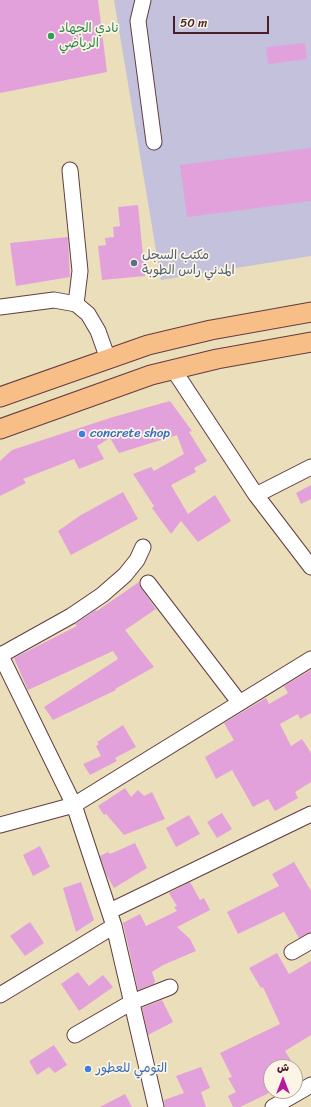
<!DOCTYPE html>
<meta charset="utf-8">
<style>
body{margin:0}
#map{position:relative;width:311px;height:1107px;overflow:hidden;background:#ebdeba;font-family:Sriracha,"Playpen Sans Arabic",sans-serif}
canvas{display:block}
.north{position:absolute;left:263px;top:1059px;width:40px;height:40px;box-sizing:border-box;background:#fcf5e5;border:1px solid #b59f9b;border-radius:50%;rotate:0deg;font-size:11px;font-weight:700;line-height:16px;text-align:center;color:#4a1f2b}
.north::after{content:'';display:block;margin:auto;width:14px;height:18px;background:#b5179e;clip-path:polygon(50% 0,100% 100%,50% 72%,0 100%)}
.scale{position:absolute;left:173px;top:16px;width:96px;height:18px;box-sizing:border-box;border:2px solid #4a1f2b;border-top:0;padding-left:5px;font-size:12px;line-height:14px;white-space:nowrap;color:#4a1f2b;-webkit-text-stroke:3px #fcf5e5;paint-order:stroke}
</style>
<div id="map">
<canvas width="311" height="1107"></canvas>
<div class="north">ش</div>
<div class="scale">50 m</div>
</div>
<script>
const context = document.querySelector('canvas').getContext('2d');
context.lineJoin = 'round';
function fillPath(path, color) {
  context.fillStyle = color;
  context.fill(path, 'evenodd');
}
function poly(rows) {
  const path = new Path2D();
  for (const r of rows) {
    path.moveTo(r[0], r[1]);
    for (let i = 2; i < r.length; i += 2) path.lineTo(r[i], r[i + 1]);
  }
  return path;
}
function trace(path, color, width, dash) {
  context.strokeStyle = color;
  context.lineWidth = width;
  context.lineCap = dash ? 'butt' : 'round';
  context.setLineDash(dash || []);
  context.stroke(path);
}
function label(font, color, halo, rows, align = 'center') {
  context.font = font + ' Sriracha,"Playpen Sans Arabic",sans-serif';
  context.lineWidth = 3.5;
  context.setLineDash([]);
  context.textBaseline = 'middle';
  context.strokeStyle = halo;
  context.fillStyle = color;
  for (const [text, x, y, turn = 0] of rows) {
    context.save();
    context.translate(x, y);
    context.rotate((+turn || 0) * Math.PI / 180);
    context.textAlign = isNaN(turn) ? turn : align;
    if (halo) context.strokeText(text, 0, 0);
    context.fillText(text, 0, 0);
    context.restore();
  }
}
const industrial = poly([
 [114,0,311,0,311,256,161,280]
]);
const building = poly([
 [0,0,98,0,107,72,0,93],
 [305,43,307,59,268,64,266,47],
 [311,148,311,201,187,217,180,165],
 [138,205,145,276,102,280,98,246,106,245,105,238,114,237,113,227,120,226,118,207],
 [68,237,70,277,16,286,10,243],
 [170,401,192,431,189,432,207,461,194,468,196,472,171,485,188,514,215,495,231,521,198,542,181,521,171,534,152,508,154,506,133,474,151,467,154,471,184,454,177,435,119,453,110,438,97,446,104,459,79,469,74,459,23,479,26,483,0,496,0,461,12,450,113,417],
 [311,485,311,499,301,504,296,493],
 [123,492,138,519,71,555,58,531,81,515],
 [139,582,141,588,156,609,125,630,154,667,115,689,116,690,53,720,44,707,118,659,113,651,28,690,14,658,77,626,75,624,96,610,97,611],
 [311,670,311,713,300,719,298,714,280,724,291,746,302,739,311,753,311,782,295,792,298,798,275,811,268,799,253,807,232,770,216,779,205,757,234,740,224,723,266,698,269,704,288,693,284,686],
 [123,725,136,747,115,758,117,761,90,775,83,764,101,756,96,746,99,744,97,742],
 [125,788,131,797,138,790,144,796,152,792,165,819,124,835,106,814,104,815,98,806],
 [222,813,232,829,217,838,207,822],
 [189,815,200,834,176,847,166,828],
 [135,843,147,868,114,888,106,874,100,856,108,852,110,854],
 [40,846,50,867,33,876,23,855],
 [294,862,311,891,311,932,299,938,284,912,238,934,227,912,279,886,272,874],
 [81,882,94,920,76,932,63,888],
 [190,882,200,900,204,898,210,910,177,927,190,939,196,951,163,965,152,972,155,981,154,984,138,990,123,923,140,914,146,926,177,911,174,907,177,906,169,893],
 [30,922,44,943,25,956,10,936],
 [277,953,289,974,311,961,311,1035,285,1051,295,1067,271,1067,271,1092,240,1107,233,1107,228,1096,236,1092,228,1078,232,1077,220,1053,280,1024,263,987,261,988,249,968],
 [78,972,89,986,103,975,113,987,79,1011,61,984],
 [162,1000,173,1022,148,1035,142,1008],
 [54,1045,67,1065,55,1073,49,1067,37,1075,29,1061],
 [201,1067,210,1088,201,1092,206,1107,165,1107,164,1100,184,1093,176,1076],
 [125,1094,132,1107,100,1107]
]);
const minor = poly([
 [143,0,138,21,154,142],
 [70,170,80,271,76,304],
 [0,307,54,300,76,304,88,314,98,331,108,359],
 [173,369,256,495,311,567],
 [256,495,311,467],
 [148,583,239,702],
 [0,654,74,805,114,926,156,1107],
 [1,655,71,616,102,595,125,575,137,560,143,547],
 [0,825,74,805,311,659],
 [110,911,311,814],
 [292,952,311,941],
 [0,995,114,926],
 [75,1035,132,1002,170,987],
 [273,1107,311,1085]
]);
const major = poly([
 [0,397,148,345,211,330,311,312],
 [0,429,151,375,217,359,311,342]
]);
const markers = [
 [51,36,4,"#2e9e5b"],
 [134,263,4,"#5c6f8a"],
 [82,434,4,"#3f7fe0"],
 [88,1069,4,"#3f7fe0"]
];
const leisureNames = [
 ["نادي الجهاد",59,29],
 ["الرياضي",59,44]
];
const serviceNames = [
 ["مكتب السجل",142,256],
 ["المدني راس الطوبة",142,271]
];
const shopNames = [
 ["concrete shop",90,434],
 ["التومي للعطور",96,1069]
];
fillPath(industrial, '#c3c1db');
fillPath(building, '#e3a1db');
trace(minor, '#623c40', 17);
trace(major, '#623c40', 21);
trace(minor, '#fff', 15);
trace(major, '#f7be88', 19);
for (const [x, y, r, color] of markers) {
  const dot = new Path2D();
  dot.arc(x, y, r, 0, 2 * Math.PI);
  context.fillStyle = color;
  context.fill(dot);
  trace(dot, '#fcf5e5', 1.5);
}
label('13px', '#27864d', '#fcf5e5', leisureNames, 'left');
label('13px', '#4e5e75', '#fcf5e5', serviceNames, 'left');
label('13px', '#366cbe', '#fcf5e5', shopNames, 'left');
</script>
